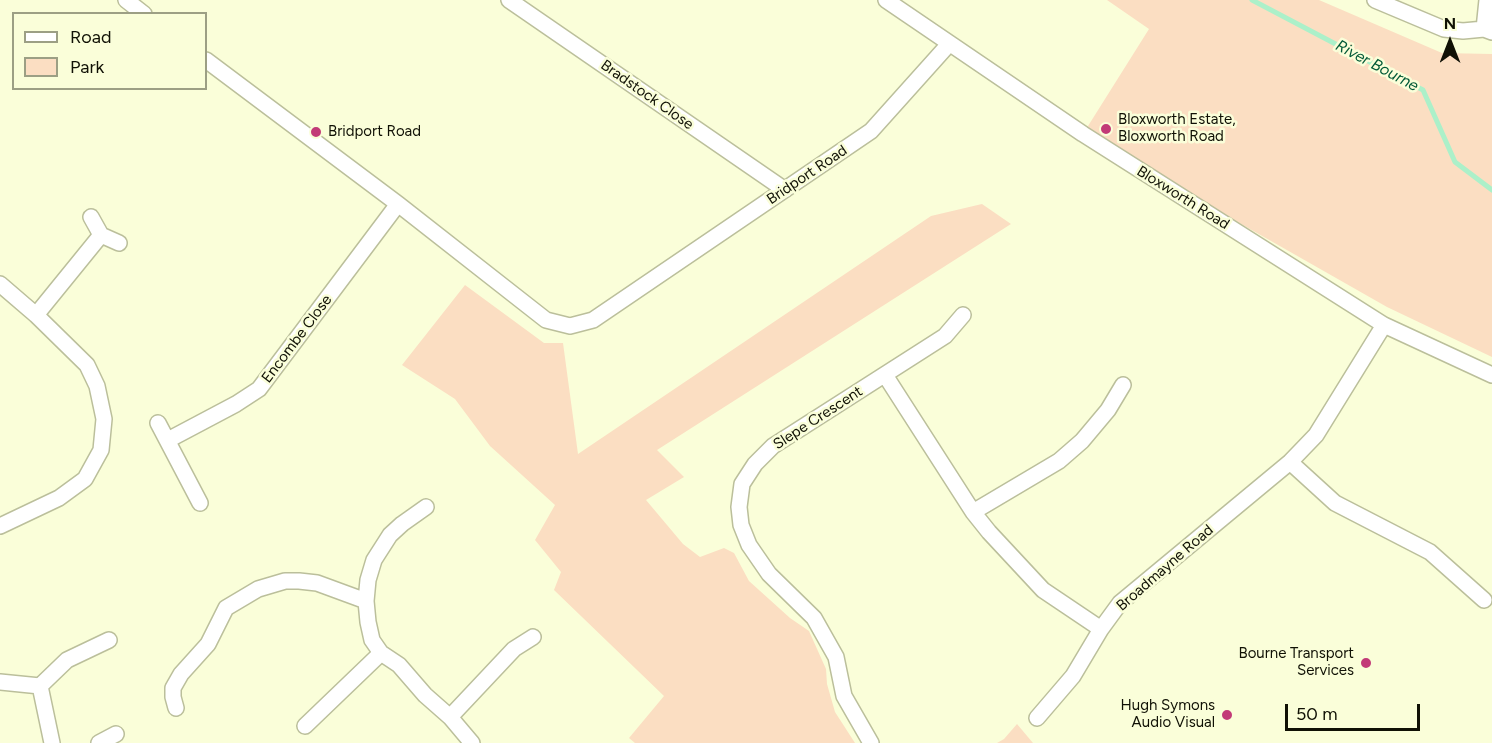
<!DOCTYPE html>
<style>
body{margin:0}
#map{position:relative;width:1492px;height:743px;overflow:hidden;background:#fafed9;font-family:Figtree,sans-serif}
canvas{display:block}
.legend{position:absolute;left:12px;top:12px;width:195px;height:78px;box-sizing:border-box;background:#fafed9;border:2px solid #9c9f84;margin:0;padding:8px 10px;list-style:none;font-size:18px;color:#101105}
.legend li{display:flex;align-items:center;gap:12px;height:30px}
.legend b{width:30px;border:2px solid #9c9f84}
.north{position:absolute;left:1420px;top:12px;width:60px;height:60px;-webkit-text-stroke:4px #fafed9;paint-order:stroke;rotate:0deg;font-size:16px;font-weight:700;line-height:24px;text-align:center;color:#101105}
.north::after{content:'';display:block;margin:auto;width:21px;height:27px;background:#101105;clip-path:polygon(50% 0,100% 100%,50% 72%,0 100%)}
.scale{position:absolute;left:1285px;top:704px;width:135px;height:27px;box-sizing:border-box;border:3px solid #101105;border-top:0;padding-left:8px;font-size:18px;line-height:21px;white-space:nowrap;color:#101105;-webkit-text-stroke:4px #fafed9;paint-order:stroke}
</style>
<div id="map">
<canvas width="1492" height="743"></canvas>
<ul class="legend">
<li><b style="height:8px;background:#fff"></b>Road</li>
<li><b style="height:16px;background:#fbdec2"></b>Park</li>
</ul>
<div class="north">N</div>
<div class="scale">50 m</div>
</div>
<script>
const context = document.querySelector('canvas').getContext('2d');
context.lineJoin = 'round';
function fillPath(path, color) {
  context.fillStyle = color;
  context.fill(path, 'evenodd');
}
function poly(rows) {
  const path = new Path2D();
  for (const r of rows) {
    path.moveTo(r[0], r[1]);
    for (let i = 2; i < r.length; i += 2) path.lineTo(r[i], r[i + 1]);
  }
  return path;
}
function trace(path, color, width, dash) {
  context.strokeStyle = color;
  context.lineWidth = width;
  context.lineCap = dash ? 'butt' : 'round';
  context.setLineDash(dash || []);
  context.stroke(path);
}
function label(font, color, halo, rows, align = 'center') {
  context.font = font + ' Figtree,sans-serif';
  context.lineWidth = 5;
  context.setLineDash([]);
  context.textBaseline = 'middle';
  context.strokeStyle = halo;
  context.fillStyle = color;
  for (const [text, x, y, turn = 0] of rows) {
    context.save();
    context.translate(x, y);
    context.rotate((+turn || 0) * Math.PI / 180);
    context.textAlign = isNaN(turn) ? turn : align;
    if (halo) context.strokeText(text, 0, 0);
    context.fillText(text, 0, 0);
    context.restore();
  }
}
const green = poly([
 [1107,0,1319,0,1442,53,1492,54,1492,357,1387,307,1083,134,1149,29],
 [982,204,1011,224,657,450,684,477,646,500,683,544,700,557,724,548,734,553,749,581,790,618,809,631,826,669,827,684,835,712,855,743,635,743,629,738,664,696,554,590,561,572,535,540,555,505,490,446,455,399,402,365,465,285,544,343,563,343,578,454,931,216],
 [1017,724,1033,743,997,743,1004,739]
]);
const stream = poly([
 [1252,0,1423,90,1455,162,1492,190]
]);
const minor = poly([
 [126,0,144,14],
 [509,0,785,190],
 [886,0,1083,134,1384,325,1492,375],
 [1375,0,1444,29,1463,31,1484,29,1492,32],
 [1484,29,1487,0],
 [206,60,398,204,546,320,570,326,593,320,871,131,949,44],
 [91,217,101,235,119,243],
 [0,284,36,315,87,365,97,386,104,419,101,450,85,479,59,498,0,526],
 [36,315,101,235],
 [885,375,973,512,989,532,1043,590,1101,629],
 [158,423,200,503],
 [168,440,236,404,259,389,398,204],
 [1290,462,1335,503,1430,552,1484,600],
 [426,507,402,524,390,535,374,560,368,580,366,601,368,622,372,640,381,653,399,665,425,695,450,717,472,743],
 [973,512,1059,461,1082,441,1108,410,1123,385],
 [0,682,40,686,52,743],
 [40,686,67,660,109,640],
 [176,708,173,697,173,688,181,674,208,644,226,608,258,589,285,581,299,581,317,583,366,601],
 [450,717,514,649,533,637],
 [1037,718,1073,676,1101,629,1120,603,1290,462,1316,435,1384,325],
 [305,726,381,653],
 [99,743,116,734],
 [871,743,844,696,836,657,814,618,769,574,749,545,741,525,739,507,742,484,755,464,773,446,945,336,963,315]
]);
const markers = [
 [1106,129,6,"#c23a77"],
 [316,132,6,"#c23a77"],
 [1366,663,6,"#c23a77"],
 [1227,715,6,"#c23a77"]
];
const streetNames = [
 ["Bradstock Close",647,95,35],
 ["Bridport Road",807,175,-34],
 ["Bloxworth Road",1183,198,32],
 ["Encombe Close",297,339,-53],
 ["Slepe Crescent",818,418,-33],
 ["Broadmayne Road",1165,568,-41]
];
const poiNames = [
 ["Bloxworth Estate,",1118,120],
 ["Bloxworth Road",1118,137],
 ["Bridport Road",328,132],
 ["Bourne Transport",1354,654,"right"],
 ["Services",1354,671,"right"],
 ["Hugh Symons",1215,706,"right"],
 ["Audio Visual",1215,723,"right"]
];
const waterNames = [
 ["River Bourne",1377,66,28]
];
fillPath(green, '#fbdec2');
trace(stream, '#acf0c9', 5);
trace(minor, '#bbbf9b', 18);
trace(minor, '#fff', 15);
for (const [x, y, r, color] of markers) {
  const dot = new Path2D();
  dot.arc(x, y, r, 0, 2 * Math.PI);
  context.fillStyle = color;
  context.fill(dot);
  trace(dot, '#fafed9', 2);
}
label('15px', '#101105', '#fafed9', streetNames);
label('15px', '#101105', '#fafed9', poiNames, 'left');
label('italic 16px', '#025937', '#fafed9', waterNames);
</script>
